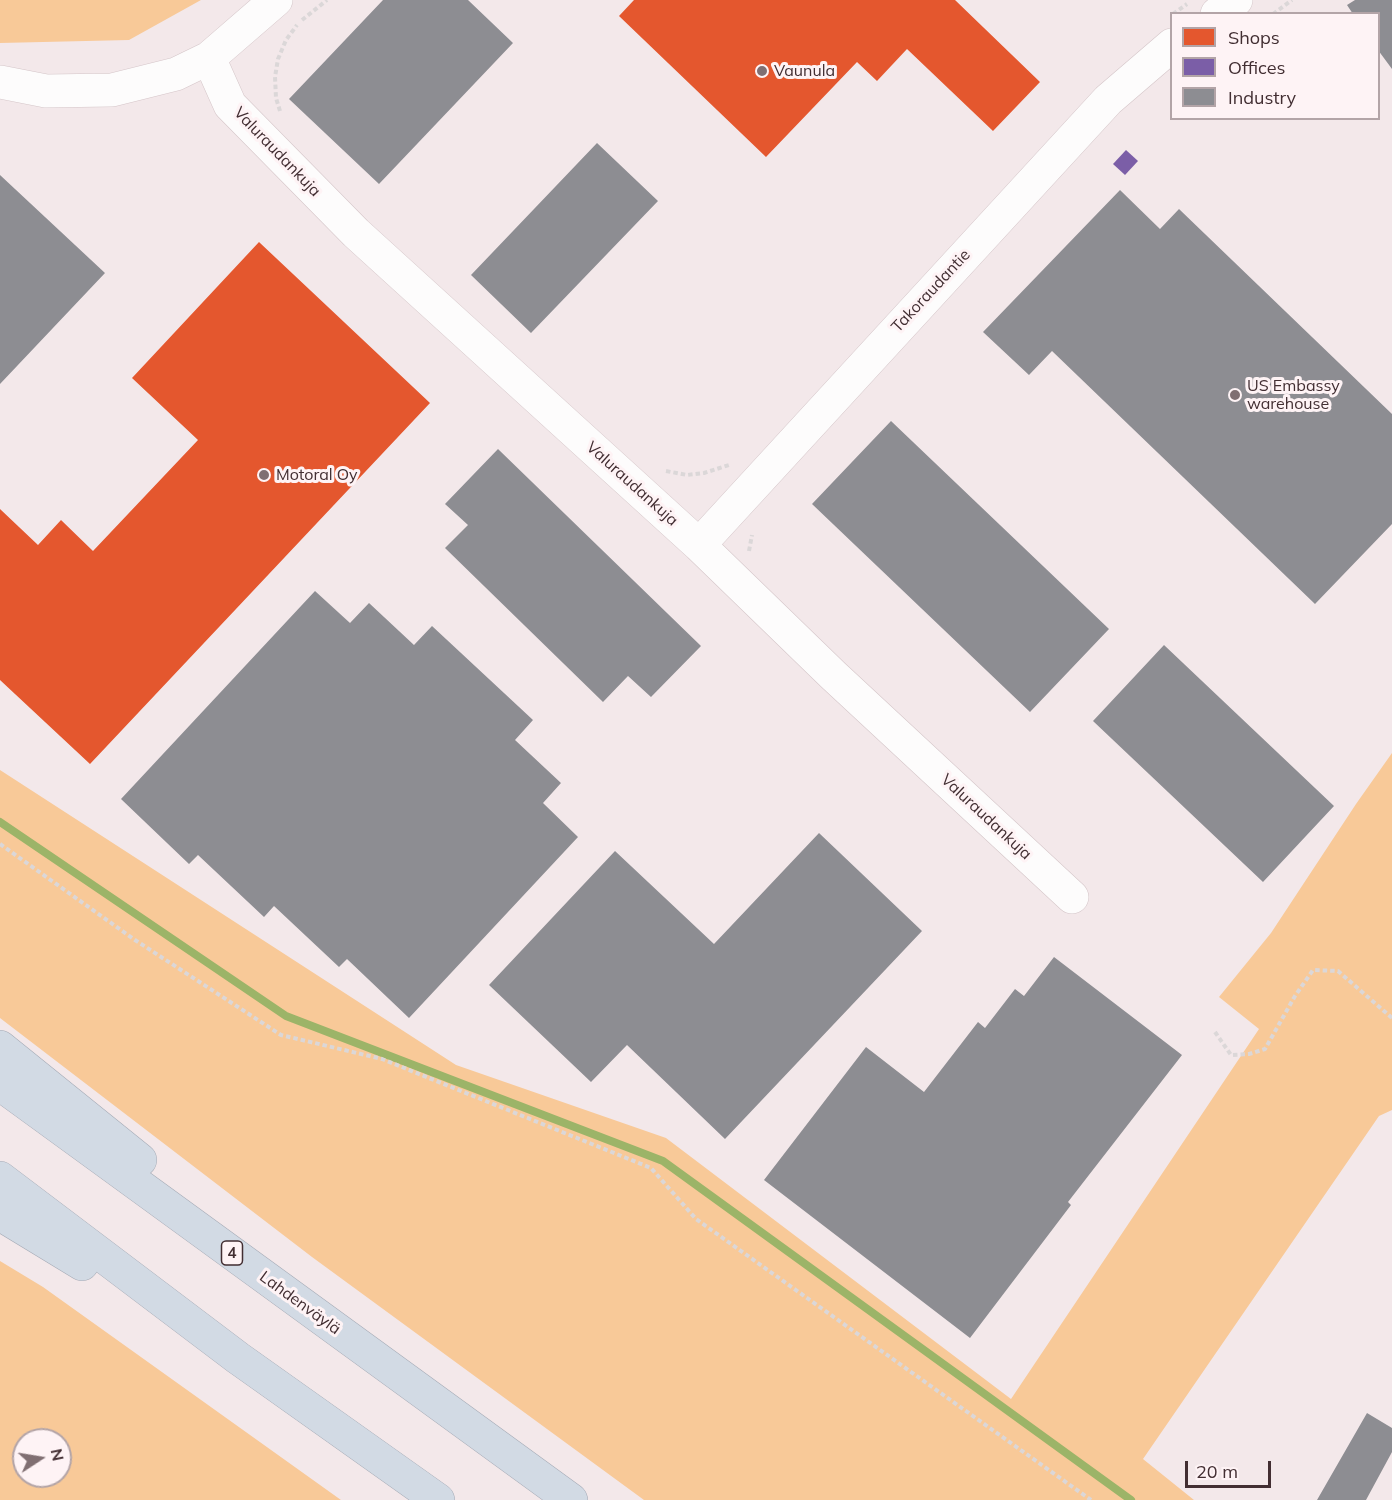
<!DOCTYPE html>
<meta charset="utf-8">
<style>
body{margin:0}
#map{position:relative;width:1392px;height:1500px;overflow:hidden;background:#f3e8ea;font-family:Mulish,sans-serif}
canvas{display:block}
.legend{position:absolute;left:1170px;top:12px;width:210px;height:108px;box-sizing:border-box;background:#fef3f5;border:2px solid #b3a4a7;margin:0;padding:8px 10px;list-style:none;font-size:18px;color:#422e32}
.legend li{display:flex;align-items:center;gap:12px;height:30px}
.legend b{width:30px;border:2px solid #b3a4a7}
.north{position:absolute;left:12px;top:1428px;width:60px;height:60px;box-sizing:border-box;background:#fef3f5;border:2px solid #b3a4a7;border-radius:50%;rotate:78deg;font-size:16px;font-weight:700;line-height:24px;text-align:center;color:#422e32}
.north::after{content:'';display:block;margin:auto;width:21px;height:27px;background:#806f72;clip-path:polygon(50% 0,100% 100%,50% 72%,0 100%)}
.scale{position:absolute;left:1185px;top:1461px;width:86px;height:27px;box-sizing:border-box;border:3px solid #422e32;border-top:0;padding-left:8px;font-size:18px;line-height:21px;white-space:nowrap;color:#422e32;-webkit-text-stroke:4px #fef3f5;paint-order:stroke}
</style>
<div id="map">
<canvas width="1392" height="1500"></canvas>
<ul class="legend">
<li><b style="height:16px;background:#e4572e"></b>Shops</li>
<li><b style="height:16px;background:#7b5ea7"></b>Offices</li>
<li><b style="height:16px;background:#8d8d92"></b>Industry</li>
</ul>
<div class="north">N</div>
<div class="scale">20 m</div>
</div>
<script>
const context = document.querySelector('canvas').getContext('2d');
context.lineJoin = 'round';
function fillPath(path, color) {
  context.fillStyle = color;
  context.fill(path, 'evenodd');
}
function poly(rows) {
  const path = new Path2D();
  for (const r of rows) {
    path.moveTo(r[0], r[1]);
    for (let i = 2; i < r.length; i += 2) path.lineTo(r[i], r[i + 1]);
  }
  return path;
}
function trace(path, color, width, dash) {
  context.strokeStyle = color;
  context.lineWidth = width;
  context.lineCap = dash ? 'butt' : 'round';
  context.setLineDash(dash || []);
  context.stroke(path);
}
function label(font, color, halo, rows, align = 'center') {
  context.font = font + ' Mulish,sans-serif';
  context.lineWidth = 6;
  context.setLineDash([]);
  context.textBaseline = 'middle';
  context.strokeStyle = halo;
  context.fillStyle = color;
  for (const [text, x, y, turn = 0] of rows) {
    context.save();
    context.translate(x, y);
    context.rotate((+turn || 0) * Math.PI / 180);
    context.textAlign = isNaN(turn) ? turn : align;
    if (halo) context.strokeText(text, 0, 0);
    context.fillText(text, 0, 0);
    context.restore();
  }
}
const green = poly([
 [0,0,201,0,129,40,0,43],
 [1392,753,1392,1110,1379,1116,1143,1459,1194,1500,644,1500,312,1257,0,1018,0,770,456,1065,666,1138,1011,1399,1259,1029,1219,997,1271,933,1356,804],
 [0,1261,43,1287,341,1500,0,1500],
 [24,1440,60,1440,60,1476,24,1476]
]);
const shops = poly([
 [634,0,955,0,1040,82,993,131,907,49,877,81,857,62,766,157,619,16],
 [259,242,430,403,90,764,0,680,0,509,38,545,61,520,93,551,198,440,132,378]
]);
const offices = poly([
 [1126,150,1138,161,1125,175,1113,164]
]);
const industry = poly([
 [383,0,468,0,513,43,379,184,289,99],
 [1355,0,1392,0,1392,69,1378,50,1378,14,1353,14,1347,5],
 [597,143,658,201,531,333,471,275],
 [0,175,105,273,0,384],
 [1120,190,1160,229,1179,209,1392,414,1392,524,1315,604,1052,351,1029,375,983,332],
 [891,421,1109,629,1030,712,812,504],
 [498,449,701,646,651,697,628,676,603,702,445,548,468,525,445,504],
 [315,591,350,623,369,603,414,645,432,626,533,720,515,740,561,783,543,803,578,837,409,1018,347,959,339,967,274,906,264,917,198,855,189,864,121,799],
 [1164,645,1334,806,1263,882,1093,721],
 [819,833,922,931,725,1139,627,1045,591,1082,489,985,615,851,714,944],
 [1054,957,1182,1055,1068,1202,1071,1205,970,1338,764,1180,866,1047,924,1092,978,1022,985,1028,1015,989,1024,996],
 [1367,1413,1392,1428,1392,1452,1366,1500,1317,1500]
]);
const stream = poly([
 [0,822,286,1016,663,1161,1131,1500]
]);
const path = poly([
 [1173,14,1187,4],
 [1273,14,1292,0],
 [302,20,327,0],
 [280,111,276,98,275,77,278,59,286,40,297,25],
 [666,471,687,475,704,473,729,465],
 [749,551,752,535],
 [0,844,135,940,281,1035,382,1059,651,1168,696,1219,1091,1500],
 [1215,1032,1231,1055,1249,1054,1265,1049,1295,996,1313,970,1338,971,1392,1018]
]);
const minor = poly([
 [1217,14,1236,0],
 [209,58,230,105,356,233,699,545,833,675,1072,897],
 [0,82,46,91,112,90,176,74,209,58,276,0],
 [699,545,1108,100,1172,45]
]);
const highway = poly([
 [0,1047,140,1160],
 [0,1084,571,1500],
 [0,1178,238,1358,438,1500],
 [0,1214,82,1264]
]);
const markers = [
 [762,71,6,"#806f72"],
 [1235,395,6,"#806f72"],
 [264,475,6,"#806f72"]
];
const shields = [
 [232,1253,21]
];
const shieldNames = [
 ["4",232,1253]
];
const poiNames = [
 ["Vaunula",774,71],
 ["US Embassy",1247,386],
 ["warehouse",1247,404],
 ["Motoral Oy",276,475]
];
const streetNames = [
 ["Valuraudankuja",277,152,46],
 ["Takoraudantie",931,291,-47],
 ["Valuraudankuja",632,484,42],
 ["Valuraudankuja",986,817,43],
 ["Lahdenväylä",300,1303,36]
];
fillPath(green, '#f8c998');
fillPath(shops, '#e4572e');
fillPath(offices, '#7b5ea7');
fillPath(industry, '#8d8d92');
trace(stream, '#9cb468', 8);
trace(minor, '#d4c5c8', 34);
trace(highway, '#a6abb6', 34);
trace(path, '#dbd7d8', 4, [4.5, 3]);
trace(minor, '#fdfcfc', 33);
trace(highway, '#d2dae4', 33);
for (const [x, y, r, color] of markers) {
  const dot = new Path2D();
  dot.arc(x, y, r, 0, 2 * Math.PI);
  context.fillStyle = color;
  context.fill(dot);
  trace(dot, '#fef3f5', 2);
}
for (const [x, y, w] of shields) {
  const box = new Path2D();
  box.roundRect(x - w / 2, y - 12, w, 24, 4.5);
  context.fillStyle = '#fef3f5';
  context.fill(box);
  trace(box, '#422e32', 1.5);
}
label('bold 15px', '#422e32', null, shieldNames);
label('16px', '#422e32', '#fef3f5', poiNames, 'left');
label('16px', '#422e32', '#fef3f5', streetNames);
</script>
